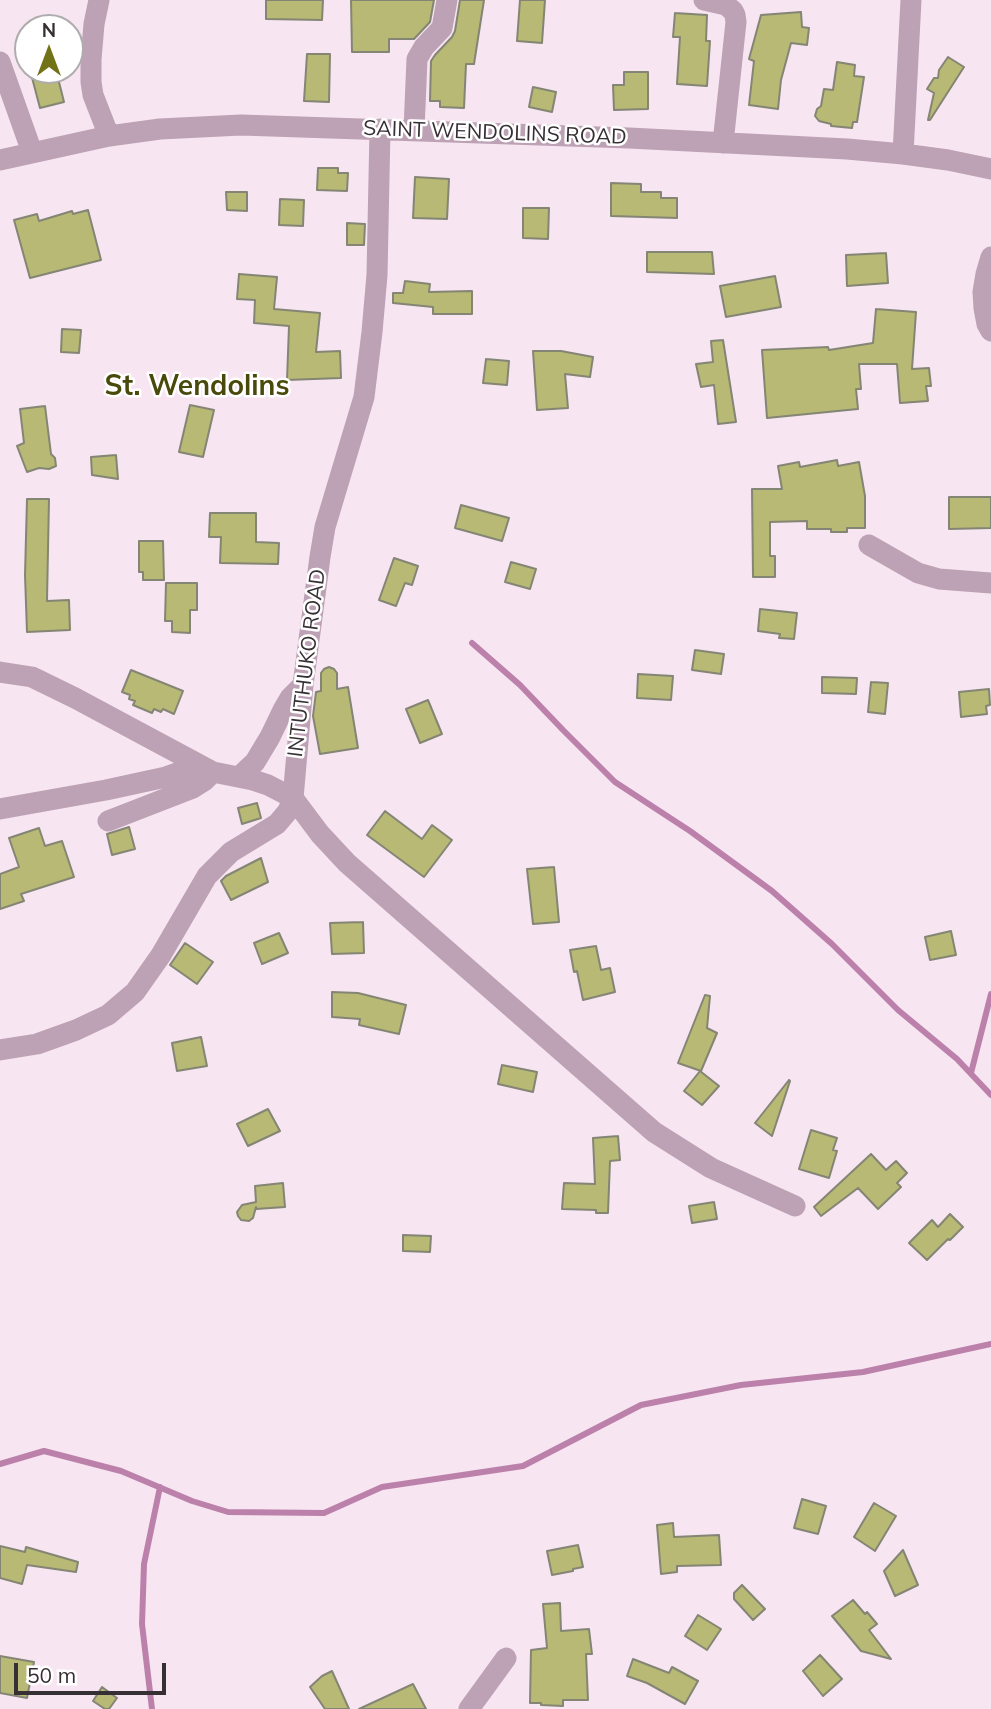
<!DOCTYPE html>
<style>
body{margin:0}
#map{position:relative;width:991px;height:1709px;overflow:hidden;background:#f7e5f1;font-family:Mulish,sans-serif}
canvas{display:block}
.north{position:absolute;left:14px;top:14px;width:70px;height:70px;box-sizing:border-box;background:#fff;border:2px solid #afacae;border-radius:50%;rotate:0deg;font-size:19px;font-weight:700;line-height:28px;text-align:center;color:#362f34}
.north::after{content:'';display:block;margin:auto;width:24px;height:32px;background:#727217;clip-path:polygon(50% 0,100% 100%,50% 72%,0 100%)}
.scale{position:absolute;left:14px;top:1663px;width:152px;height:32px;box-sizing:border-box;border:4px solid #362f34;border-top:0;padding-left:9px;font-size:21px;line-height:24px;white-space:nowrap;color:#362f34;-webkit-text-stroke:5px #fff;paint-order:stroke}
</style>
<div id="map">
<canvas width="991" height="1709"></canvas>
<div class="north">N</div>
<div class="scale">50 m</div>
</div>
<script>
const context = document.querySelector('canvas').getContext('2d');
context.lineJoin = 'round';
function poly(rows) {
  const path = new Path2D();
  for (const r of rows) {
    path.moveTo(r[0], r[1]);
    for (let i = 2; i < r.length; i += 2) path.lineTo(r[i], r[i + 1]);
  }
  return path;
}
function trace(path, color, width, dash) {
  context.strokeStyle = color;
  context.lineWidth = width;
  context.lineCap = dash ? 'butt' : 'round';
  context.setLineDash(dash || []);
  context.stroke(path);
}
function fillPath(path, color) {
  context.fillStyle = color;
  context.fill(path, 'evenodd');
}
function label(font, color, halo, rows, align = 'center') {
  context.font = font + ' Mulish,sans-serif';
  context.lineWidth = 5;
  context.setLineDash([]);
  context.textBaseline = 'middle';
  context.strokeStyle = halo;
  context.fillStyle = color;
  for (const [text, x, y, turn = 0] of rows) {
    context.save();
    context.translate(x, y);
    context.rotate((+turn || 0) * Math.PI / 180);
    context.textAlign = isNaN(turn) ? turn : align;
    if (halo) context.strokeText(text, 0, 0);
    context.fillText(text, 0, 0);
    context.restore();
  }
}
const stream = poly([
 [472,643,520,685,563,730,615,782,690,831,772,891,832,944,898,1010,957,1059,991,1095],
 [971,1073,991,994],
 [0,1464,44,1451,121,1471,192,1501,228,1512,324,1513,382,1487,523,1466,641,1405,741,1385,863,1372,991,1344],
 [152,1709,142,1624,144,1564,160,1487]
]);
const building = poly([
 [266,0,323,0,322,20,266,19,266,0],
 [351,0,434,0,430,22,414,39,389,39,389,52,352,52,351,0],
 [460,0,484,0,474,64,466,64,464,108,440,107,440,101,430,101,431,61,435,55,452,37,455,31,460,0],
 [520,0,545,0,542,43,517,41,520,0],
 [801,12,802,27,809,28,807,45,791,43,781,80,778,109,749,105,754,61,749,59,761,15,801,12],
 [675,13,707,15,706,41,710,41,707,86,677,84,680,37,673,37,675,13],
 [307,54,330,54,329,102,304,101,307,54],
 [948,57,964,67,930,120,928,120,934,93,927,89,934,78,938,78,939,70,948,57],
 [837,62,855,65,854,76,864,77,857,122,853,122,852,128,831,126,831,124,819,121,815,116,817,109,821,106,824,89,833,90,837,62],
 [30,70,56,70,64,102,40,108,30,70],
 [624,72,648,72,648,109,614,110,613,85,624,85,624,72],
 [533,87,556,92,552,112,529,107,533,87],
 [318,168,338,168,338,173,348,173,347,191,317,190,318,168],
 [415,177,449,179,447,219,413,218,415,177],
 [611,183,641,184,641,192,661,192,661,198,677,198,677,218,611,216,611,183],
 [226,192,247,192,247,211,227,210,226,192],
 [280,199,304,200,303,226,279,225,280,199],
 [523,208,549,208,548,239,523,238,523,208],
 [88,210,101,260,30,278,14,220,37,214,39,221,72,211,73,214,88,210],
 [347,223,365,224,364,245,347,245,347,223],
 [647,252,712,252,714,274,647,272,647,252],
 [886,253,888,283,847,286,846,255,886,253],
 [239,274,277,277,274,309,320,313,316,352,340,351,341,378,287,380,289,326,254,323,255,300,237,299,239,274],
 [775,276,781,307,726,317,720,286,775,276],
 [405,281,430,284,429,292,472,291,472,314,433,314,433,307,393,303,393,293,403,293,405,281],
 [876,309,916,312,912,369,929,368,931,386,926,386,928,401,900,403,897,364,859,364,861,389,856,389,858,409,767,418,762,350,828,347,829,350,873,343,876,309],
 [62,329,81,330,79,353,61,352,62,329],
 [723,340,736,422,718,424,714,385,701,387,696,364,713,362,711,341,723,340],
 [533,351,561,351,593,357,590,377,565,374,568,408,537,410,533,351],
 [486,359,509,361,507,385,483,383,486,359],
 [190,405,214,410,203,457,179,452,190,405],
 [45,406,51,454,55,458,56,466,49,469,39,468,27,472,17,446,24,443,20,409,45,406],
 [116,455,118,479,92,475,91,457,116,455],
 [837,460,838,466,859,462,865,496,865,528,847,528,847,532,831,532,831,529,807,529,807,521,770,522,770,556,775,556,775,577,753,577,752,489,782,489,778,466,799,462,800,467,837,460],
 [949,497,991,497,991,528,949,529,949,497],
 [27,499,49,499,47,601,69,600,70,630,27,632,25,575,27,499],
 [461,505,509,518,502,541,455,528,461,505],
 [210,513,256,513,256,542,279,543,278,564,220,563,221,537,209,537,210,513],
 [139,541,163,541,164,580,143,580,143,572,139,572,139,541],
 [394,558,418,566,412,585,405,583,396,606,379,600,394,558],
 [511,562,536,569,530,589,505,582,511,562],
 [166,583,197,583,197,610,190,610,190,633,172,632,172,621,165,621,166,583],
 [760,609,797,613,794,639,779,638,780,634,758,631,760,609],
 [695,650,724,654,721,674,692,670,695,650],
 [329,667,334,669,337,673,337,689,348,687,358,748,320,754,313,716,316,692,321,691,321,673,324,669,329,667],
 [131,670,183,691,174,714,163,709,161,712,154,709,152,713,133,705,135,701,129,699,130,695,122,692,131,670],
 [638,674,673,676,671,700,637,698,638,674],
 [822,677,857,678,856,694,822,693,822,677],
 [871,682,888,683,885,714,868,712,871,682],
 [989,689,990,705,986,706,987,714,961,717,959,692,989,689],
 [428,700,442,734,420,743,406,709,428,700],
 [257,803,261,818,242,824,238,808,257,803],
 [385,811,422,839,432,825,452,840,424,877,367,835,385,811],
 [129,827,135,849,112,855,107,834,129,827],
 [39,828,45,846,62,841,74,877,21,894,24,901,0,909,0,874,19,867,9,838,39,828],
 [261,858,268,882,231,900,221,881,226,876,261,858],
 [554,867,559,922,533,924,527,869,554,867],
 [363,922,364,953,332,954,330,923,363,922],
 [951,931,956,955,930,960,925,937,951,931],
 [279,933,288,953,262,964,254,943,279,933],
 [185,943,213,962,197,984,170,965,185,943],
 [596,946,601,970,610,968,615,992,583,1000,577,971,574,972,570,950,596,946],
 [332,992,358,993,406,1005,399,1034,359,1025,360,1019,332,1017,332,992],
 [705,995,710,996,707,1028,717,1033,701,1071,678,1063,705,995],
 [201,1037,207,1066,177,1071,172,1043,201,1037],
 [502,1065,537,1072,533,1092,498,1084,502,1065],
 [700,1071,719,1086,702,1105,684,1091,700,1071],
 [789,1080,790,1081,772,1136,755,1123,789,1080],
 [268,1109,280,1131,248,1146,237,1124,268,1109],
 [811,1130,837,1138,833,1150,837,1151,829,1178,799,1169,811,1130],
 [618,1136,620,1160,610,1161,608,1213,596,1213,596,1210,562,1209,564,1183,595,1184,593,1138,618,1136],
 [871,1154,886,1170,896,1161,907,1173,897,1183,901,1187,878,1209,858,1188,821,1216,814,1207,871,1154],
 [283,1183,285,1207,256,1209,256,1207,253,1218,249,1221,241,1220,238,1216,237,1212,242,1205,256,1202,255,1186,283,1183],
 [714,1202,717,1219,692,1223,689,1206,714,1202],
 [950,1214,963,1227,950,1240,948,1239,927,1260,909,1243,932,1220,938,1227,950,1214],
 [403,1235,431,1236,430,1252,403,1251,403,1235],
 [802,1499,826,1506,818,1534,794,1528,802,1499],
 [874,1503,896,1516,875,1551,854,1537,874,1503],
 [673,1523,674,1537,719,1535,721,1565,677,1566,677,1572,661,1574,657,1525,673,1523],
 [578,1545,583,1567,573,1569,573,1571,552,1575,547,1551,578,1545],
 [0,1546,25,1552,26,1547,78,1562,76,1572,27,1565,22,1584,0,1578,0,1546],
 [903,1550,918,1585,895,1596,884,1571,903,1550],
 [742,1585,765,1609,753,1620,734,1599,734,1593,742,1585],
 [853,1600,865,1614,867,1612,877,1624,869,1630,891,1659,861,1651,832,1616,853,1600],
 [560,1603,561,1631,589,1629,592,1654,586,1654,588,1700,563,1700,563,1706,541,1705,541,1703,530,1703,531,1650,547,1648,543,1604,560,1603],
 [698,1615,721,1629,707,1650,685,1636,698,1615],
 [820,1655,842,1679,823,1696,803,1671,820,1655],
 [0,1656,34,1662,27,1698,0,1693,0,1656],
 [633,1659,669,1673,672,1667,698,1681,685,1704,647,1683,627,1676,633,1659],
 [332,1671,349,1709,325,1709,310,1687,322,1676,332,1671],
 [413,1684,426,1709,359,1709,413,1684],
 [102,1687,117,1698,109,1709,105,1709,93,1701,102,1687]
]);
const minor = poly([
 [99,0,94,24,91,59,91,82,93,95,109,136],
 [704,0,726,5,733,11,735,15,736,22,723,143],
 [0,62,32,152],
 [414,130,417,59,424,47,442,28,447,0],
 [903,154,911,0],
 [0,160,109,136,160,129,241,125,629,138,847,149,903,154,948,160,991,169],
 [991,257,986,274,983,292,984,308,987,324,991,331],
 [869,545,918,573,939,579,991,583],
 [0,672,32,677,75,698,213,772,253,780,268,785,293,798,320,834,347,863,654,1132,711,1168,795,1206],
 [239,777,255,762,270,737,283,710,290,698,303,685],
 [0,809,106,790,166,777,200,765],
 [108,821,193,788,204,781,213,772],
 [0,1050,37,1044,76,1030,108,1015,135,992,161,955,207,876,231,852,277,824,288,811,293,798,303,685,320,557,325,527,364,397,372,332,377,275,380,129],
 [469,1709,506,1658]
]);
const streetNames = [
 ["SAINT WENDOLINS ROAD",495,133,2],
 ["INTUTHUKO ROAD",307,663,-83]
];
const districtNames = [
 ["St. Wendolins",197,387]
];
trace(stream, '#bc81ab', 6);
fillPath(building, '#b7b974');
trace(building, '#848574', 2);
trace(minor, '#bda1b4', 21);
label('21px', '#362f34', '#fff', streetNames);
label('bold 28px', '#49490b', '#fff', districtNames);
</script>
